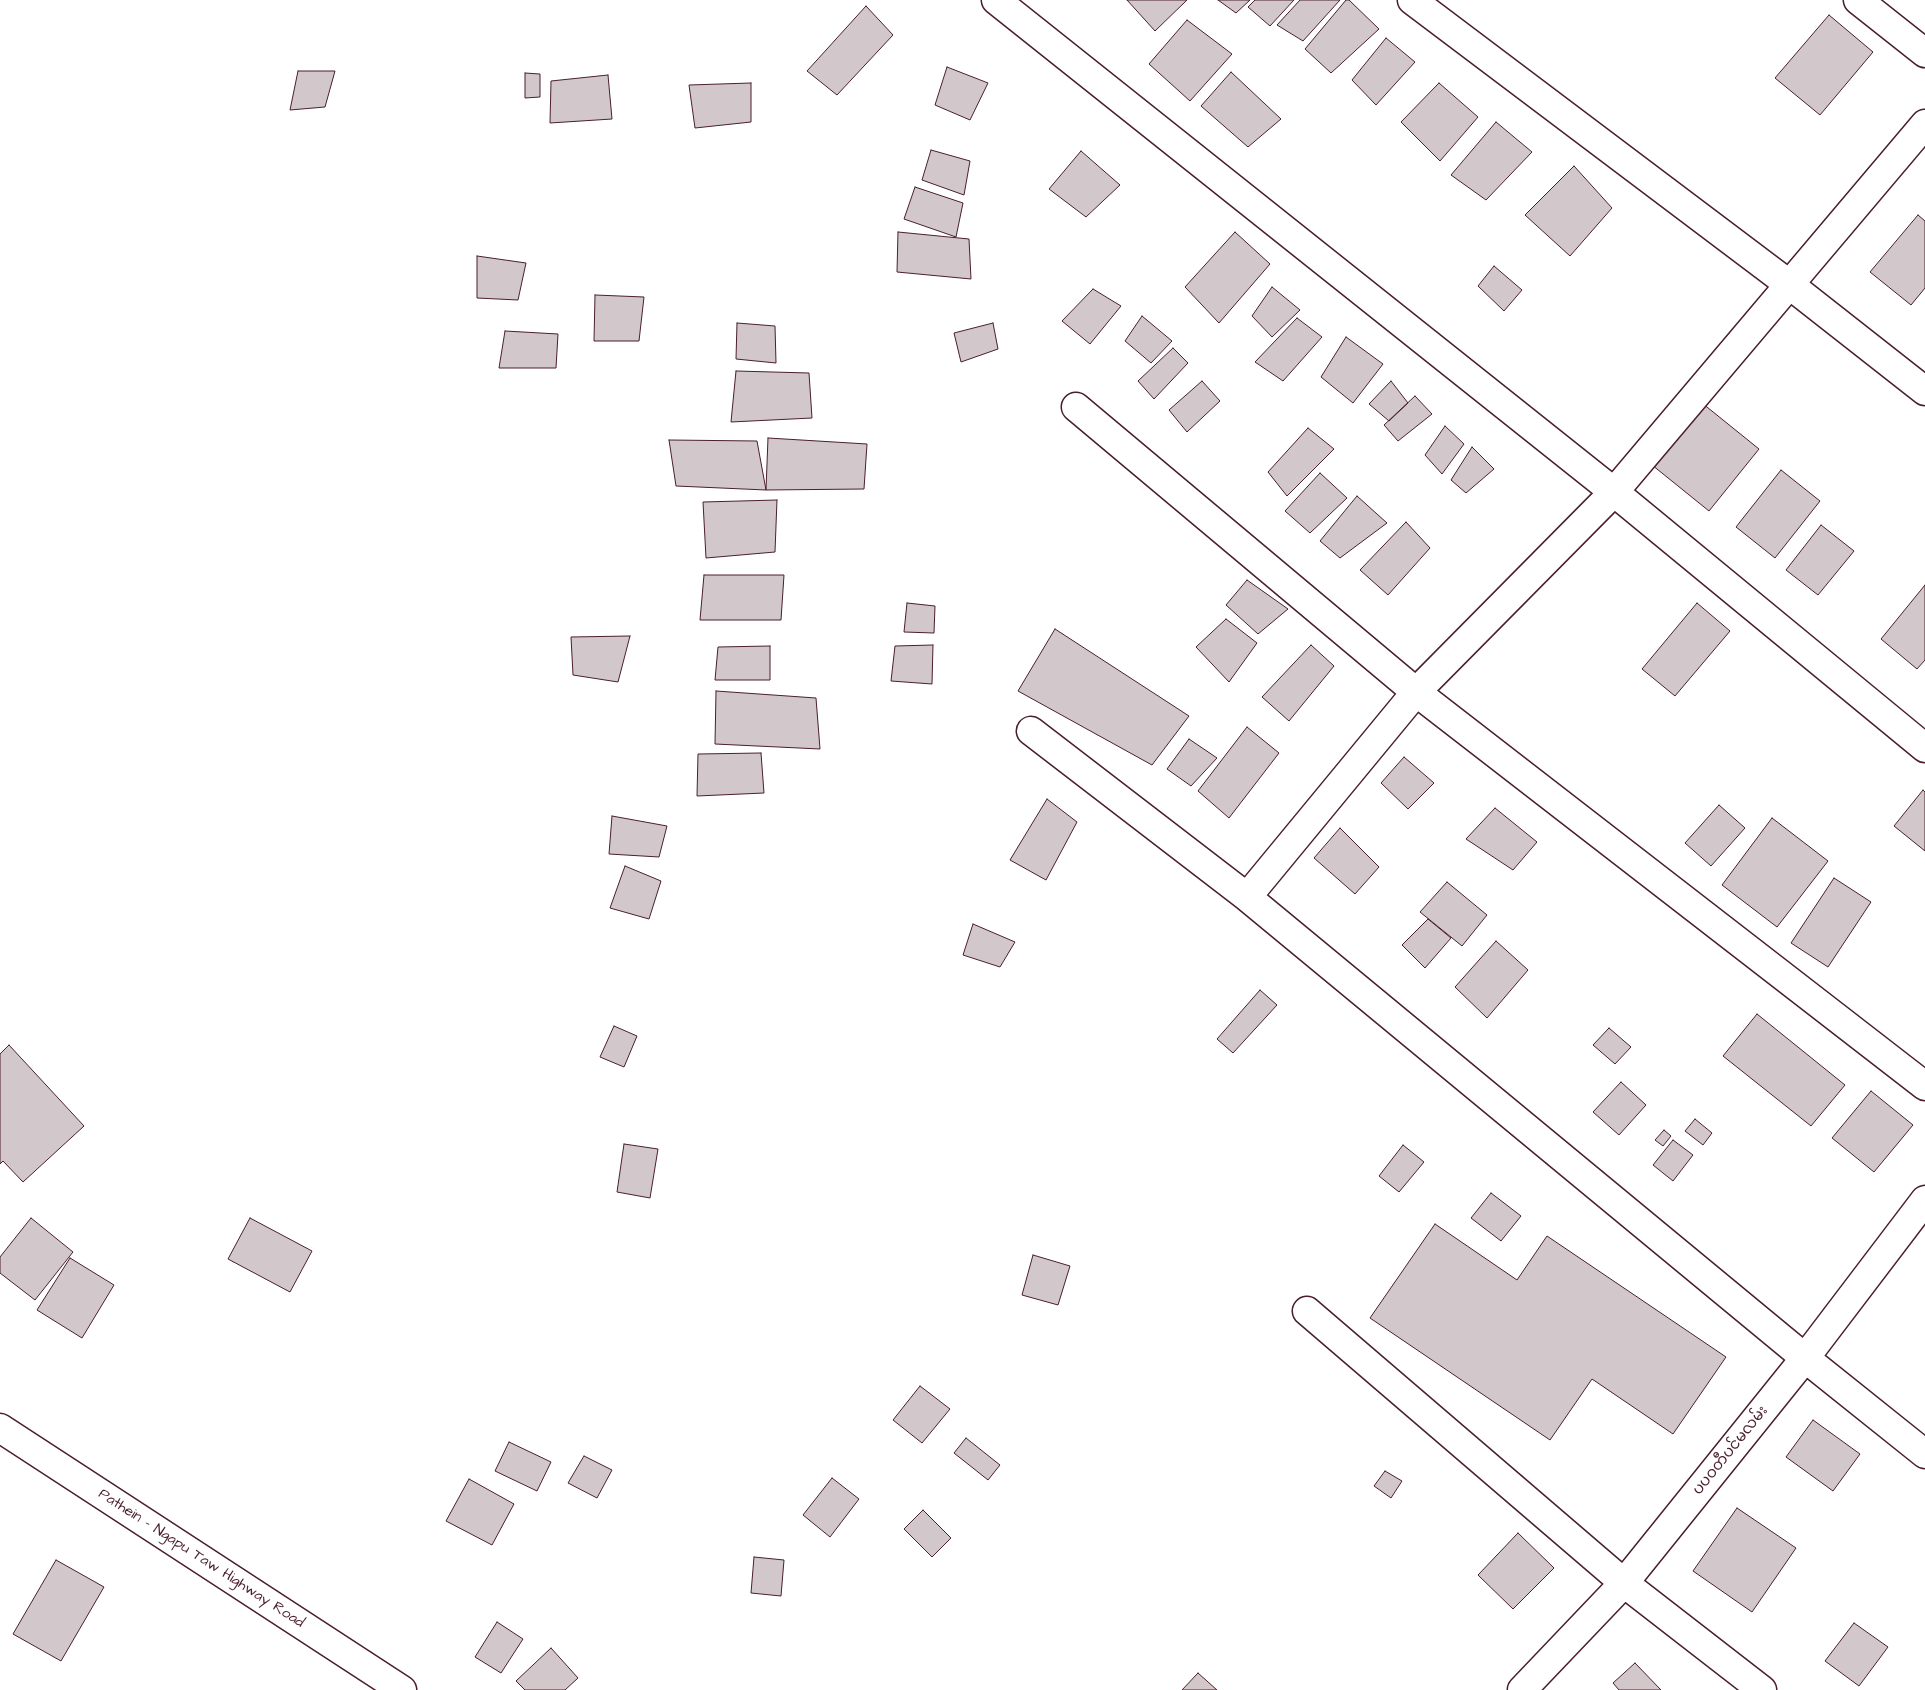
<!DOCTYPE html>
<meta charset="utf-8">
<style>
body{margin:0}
canvas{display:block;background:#fff}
</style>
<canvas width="1925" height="1690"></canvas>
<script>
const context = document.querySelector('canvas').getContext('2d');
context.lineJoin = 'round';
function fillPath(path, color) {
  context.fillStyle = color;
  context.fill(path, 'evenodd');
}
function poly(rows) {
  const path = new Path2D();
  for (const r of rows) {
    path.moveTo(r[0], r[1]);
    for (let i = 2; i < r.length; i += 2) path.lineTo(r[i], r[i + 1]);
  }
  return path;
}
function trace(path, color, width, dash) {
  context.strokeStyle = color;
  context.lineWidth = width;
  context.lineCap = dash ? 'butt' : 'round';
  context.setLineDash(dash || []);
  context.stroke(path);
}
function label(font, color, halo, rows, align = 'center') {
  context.font = font + ' "Architects Daughter","Noto Sans Myanmar",sans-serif';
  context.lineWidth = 4;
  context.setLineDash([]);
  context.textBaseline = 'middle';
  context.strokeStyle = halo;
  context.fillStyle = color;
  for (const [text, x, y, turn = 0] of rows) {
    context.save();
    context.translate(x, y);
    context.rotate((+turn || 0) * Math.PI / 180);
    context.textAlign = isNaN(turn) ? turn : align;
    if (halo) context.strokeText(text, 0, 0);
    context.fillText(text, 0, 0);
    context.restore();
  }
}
const building = poly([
 [1127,0,1187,0,1155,31,1127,0],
 [1218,0,1250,0,1236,13,1218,0],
 [1255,0,1294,0,1270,26,1248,7,1255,0],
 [1300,0,1340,0,1303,41,1277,25,1300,0],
 [1346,0,1349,0,1379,29,1331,73,1305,49,1346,0],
 [866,6,893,35,837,95,807,71,866,6],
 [1829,15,1873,52,1820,115,1775,78,1829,15],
 [1187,20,1232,54,1190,101,1149,64,1187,20],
 [1386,38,1415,62,1376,105,1352,80,1386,38],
 [947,67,988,83,970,120,935,105,947,67],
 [298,71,335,71,325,107,290,110,298,71],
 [1231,72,1281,119,1248,147,1201,106,1231,72],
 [525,73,540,74,540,97,525,98,525,73],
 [608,75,612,119,550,123,551,81,608,75],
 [751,83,751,122,695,128,689,85,751,83],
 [1439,83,1478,117,1440,161,1401,122,1439,83],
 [1496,122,1532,152,1486,200,1451,175,1496,122],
 [931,150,970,161,964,195,922,180,931,150],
 [1081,151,1120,185,1086,217,1049,189,1081,151],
 [1574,166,1612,208,1570,256,1525,215,1574,166],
 [915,187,963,203,956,237,904,219,915,187],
 [1918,215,1925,221,1925,288,1911,305,1870,272,1918,215],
 [898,232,969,239,971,279,897,272,898,232],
 [1235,232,1270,264,1219,323,1185,287,1235,232],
 [477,256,526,263,518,300,477,298,477,256],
 [1494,266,1522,290,1504,311,1478,286,1494,266],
 [1272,287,1300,310,1272,337,1252,316,1272,287],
 [1093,289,1121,306,1090,344,1062,321,1093,289],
 [595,295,644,297,639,341,594,341,595,295],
 [1142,316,1172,341,1151,363,1125,341,1142,316],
 [1297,318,1322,337,1283,381,1255,362,1297,318],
 [737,323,775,326,776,363,736,359,737,323],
 [993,323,998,349,961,362,954,333,993,323],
 [505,331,558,334,556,368,499,368,505,331],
 [1346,337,1383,364,1353,403,1321,377,1346,337],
 [1173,348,1188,363,1154,399,1138,381,1173,348],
 [736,371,809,373,812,418,731,422,736,371],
 [1202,381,1220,401,1187,432,1169,410,1202,381],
 [1391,381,1408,403,1389,421,1369,404,1391,381],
 [1415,396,1432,414,1398,441,1384,425,1415,396],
 [1702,403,1759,449,1709,511,1652,465,1702,403],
 [1445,426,1464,444,1442,474,1425,455,1445,426],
 [1308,428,1334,449,1287,496,1268,472,1308,428],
 [768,438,867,444,864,489,766,490,768,438],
 [669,440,757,441,766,490,676,486,669,440],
 [1472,447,1494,469,1466,493,1451,480,1472,447],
 [1781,470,1820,501,1775,558,1736,527,1781,470],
 [1320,473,1347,498,1310,533,1285,511,1320,473],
 [1357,496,1387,523,1340,558,1320,541,1357,496],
 [777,500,775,552,706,558,703,502,777,500],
 [1406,522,1430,548,1388,595,1360,570,1406,522],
 [1821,525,1854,551,1818,595,1786,570,1821,525],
 [704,575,784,575,781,620,700,620,704,575],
 [1247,580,1288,609,1258,634,1226,605,1247,580],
 [1925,585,1925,660,1917,669,1881,639,1925,585],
 [907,603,935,606,934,633,904,632,907,603],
 [1697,603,1730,631,1675,696,1642,669,1697,603],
 [1226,619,1257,643,1229,682,1196,647,1226,619],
 [1055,629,1189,716,1152,765,1018,691,1055,629],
 [630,636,618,682,573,675,571,637,630,636],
 [933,645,932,684,891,681,895,646,933,645],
 [1311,645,1334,666,1289,721,1262,697,1311,645],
 [770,646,770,680,715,680,718,647,770,646],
 [716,691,816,698,820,749,715,744,716,691],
 [1247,727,1279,753,1229,818,1198,791,1247,727],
 [1189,739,1217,758,1191,786,1167,769,1189,739],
 [761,753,764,793,697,796,698,754,761,753],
 [1404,757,1434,783,1408,809,1381,783,1404,757],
 [1923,790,1925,792,1925,851,1894,826,1923,790],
 [1047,799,1077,822,1046,880,1010,860,1047,799],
 [1719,805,1745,828,1711,866,1685,843,1719,805],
 [1495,808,1537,842,1513,870,1466,839,1495,808],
 [612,816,667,826,659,857,609,854,612,816],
 [1772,818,1828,861,1777,927,1722,885,1772,818],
 [1340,828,1379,867,1355,894,1314,858,1340,828],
 [625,866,661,881,649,919,610,908,625,866],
 [1834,878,1871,902,1828,967,1791,943,1834,878],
 [1447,882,1487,915,1462,946,1420,912,1447,882],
 [1428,919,1451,938,1425,968,1402,945,1428,919],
 [973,924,1015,942,1000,967,963,955,973,924],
 [1496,941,1528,970,1487,1018,1455,987,1496,941],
 [1260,990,1277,1005,1233,1053,1217,1039,1260,990],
 [1757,1014,1845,1085,1811,1126,1723,1056,1757,1014],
 [614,1026,637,1036,624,1067,600,1057,614,1026],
 [1609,1028,1631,1047,1615,1064,1593,1045,1609,1028],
 [9,1045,84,1126,23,1182,3,1161,0,1164,0,1054,9,1045],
 [1621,1082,1646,1105,1619,1135,1593,1112,1621,1082],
 [1871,1091,1913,1125,1874,1172,1832,1138,1871,1091],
 [1695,1119,1712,1133,1703,1145,1685,1131,1695,1119],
 [1664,1130,1671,1136,1663,1146,1655,1140,1664,1130],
 [1673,1140,1693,1155,1673,1181,1653,1165,1673,1140],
 [624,1144,658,1149,650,1198,617,1192,624,1144],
 [1403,1145,1424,1162,1399,1192,1379,1176,1403,1145],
 [1491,1193,1521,1216,1501,1241,1471,1218,1491,1193],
 [31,1218,73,1252,35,1300,0,1273,0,1257,31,1218],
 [250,1218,312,1251,290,1292,228,1259,250,1218],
 [1435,1224,1517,1280,1547,1236,1726,1357,1673,1434,1592,1379,1550,1440,1370,1318,1435,1224],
 [1033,1255,1070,1266,1058,1305,1022,1295,1033,1255],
 [70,1258,114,1285,82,1338,37,1310,70,1258],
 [920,1386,950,1409,922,1443,893,1420,920,1386],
 [1813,1420,1860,1454,1833,1491,1786,1457,1813,1420],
 [966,1438,1000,1465,988,1480,954,1453,966,1438],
 [509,1442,551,1462,537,1491,495,1471,509,1442],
 [584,1456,612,1470,597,1498,568,1483,584,1456],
 [1385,1471,1402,1481,1391,1498,1374,1486,1385,1471],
 [832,1478,859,1499,830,1537,803,1515,832,1478],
 [469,1479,514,1504,492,1545,446,1521,469,1479],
 [1737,1508,1796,1548,1752,1612,1693,1571,1737,1508],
 [923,1510,951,1538,932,1557,904,1529,923,1510],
 [1518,1533,1554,1568,1513,1609,1478,1575,1518,1533],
 [754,1557,784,1560,781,1596,751,1593,754,1557],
 [56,1560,104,1587,61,1661,13,1634,56,1560],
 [497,1622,523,1639,501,1673,475,1657,497,1622],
 [1854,1623,1888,1647,1859,1686,1825,1661,1854,1623],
 [551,1648,578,1678,565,1690,525,1690,516,1681,551,1648],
 [1635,1663,1661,1690,1619,1690,1613,1683,1635,1663],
 [1198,1673,1217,1690,1182,1690,1198,1673]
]);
const minor = poly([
 [996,0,1614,492,1925,748],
 [1412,0,1790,285,1925,391],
 [1858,0,1925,53],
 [1076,407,1416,692,1925,1086],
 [1031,731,1247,897,1805,1358,1925,1454],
 [1247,897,1416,692,1614,492,1925,124],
 [1307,1311,1624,1583,1762,1690],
 [1522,1690,1624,1583,1805,1358,1925,1200]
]);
const secondary = poly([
 [0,1428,402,1690]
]);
const streetNames = [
 ["ပပဝတီပင်မလမ်း",1731,1451,-51],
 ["Pathein - Ngapu Taw Highway Road",201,1559,33]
];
fillPath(building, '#d2c7cb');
trace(building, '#4a1f2b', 1);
trace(minor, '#4a1f2b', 31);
trace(secondary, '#4a1f2b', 31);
trace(minor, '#fff', 28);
trace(secondary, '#fff', 28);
label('15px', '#4a1f2b', '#fff', streetNames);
</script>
